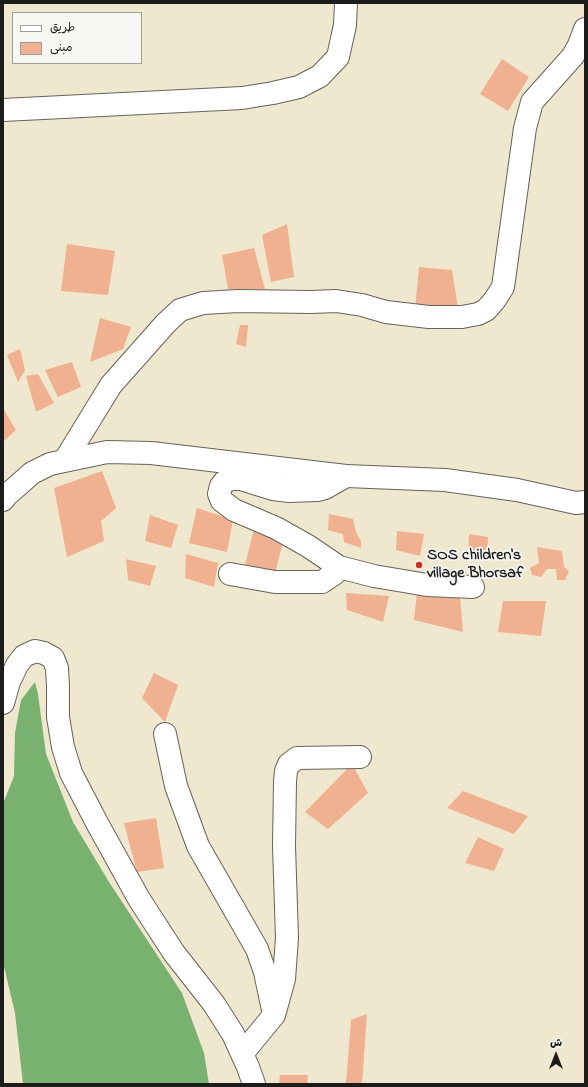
<!DOCTYPE html>
<meta charset="utf-8">
<style>
body{margin:0}
#map{position:relative;width:588px;height:1087px;overflow:hidden;background:#f0e7cf;font-family:"Indie Flower","Playpen Sans Arabic",sans-serif}
canvas{display:block}
.frame{position:absolute;inset:0;border:4px solid #1c1c1c;pointer-events:none}
.legend{position:absolute;left:12px;top:12px;width:130px;height:52px;box-sizing:border-box;background:#f6f6f2;border:1px solid #9f9f9c;margin:0;padding:5px 7px;list-style:none;font-size:12px;color:#1c1c1c}
.legend li{display:flex;align-items:center;gap:8px;height:20px}
.legend b{width:20px;border:1px solid #9f9f9c}
.north{position:absolute;left:536px;top:1035px;width:40px;height:40px;-webkit-text-stroke:3px #f6f6f2;paint-order:stroke;rotate:0deg;font-size:11px;font-weight:700;line-height:16px;text-align:center;color:#1c1c1c}
.north::after{content:'';display:block;margin:auto;width:14px;height:18px;background:#1c1c1c;clip-path:polygon(50% 0,100% 100%,50% 72%,0 100%)}
</style>
<div id="map">
<canvas width="588" height="1087"></canvas>
<div class="frame"></div>
<ul class="legend">
<li><b style="height:5px;background:#fff"></b>طريق</li>
<li><b style="height:11px;background:#efb18f"></b>مبنى</li>
</ul>
<div class="north">ش</div>
</div>
<script>
const context = document.querySelector('canvas').getContext('2d');
context.lineJoin = 'round';
function fillPath(path, color) {
  context.fillStyle = color;
  context.fill(path, 'evenodd');
}
function poly(rows) {
  const path = new Path2D();
  for (const r of rows) {
    path.moveTo(r[0], r[1]);
    for (let i = 2; i < r.length; i += 2) path.lineTo(r[i], r[i + 1]);
  }
  return path;
}
function trace(path, color, width, dash) {
  context.strokeStyle = color;
  context.lineWidth = width;
  context.lineCap = dash ? 'butt' : 'round';
  context.setLineDash(dash || []);
  context.stroke(path);
}
function label(font, color, halo, rows, align = 'center') {
  context.font = font + ' "Indie Flower",sans-serif';
  context.lineWidth = 3.5;
  context.setLineDash([]);
  context.textBaseline = 'middle';
  context.strokeStyle = halo;
  context.fillStyle = color;
  for (const [text, x, y, turn = 0] of rows) {
    context.save();
    context.translate(x, y);
    context.rotate((+turn || 0) * Math.PI / 180);
    context.textAlign = isNaN(turn) ? turn : align;
    if (halo) context.strokeText(text, 0, 0);
    context.fillText(text, 0, 0);
    context.restore();
  }
}
const forest = poly([
 [35,682,38,694,46,754,73,822,109,882,182,993,204,1053,209,1084,23,1084,15,1013,3,962,3,804,14,776,15,733,21,700]
]);
const building = poly([
 [502,59,529,77,508,111,480,94],
 [287,224,294,277,271,282,262,235],
 [67,244,115,251,108,295,61,291],
 [254,248,265,289,228,289,222,255],
 [419,267,452,270,458,308,415,309],
 [100,318,131,327,123,349,90,362],
 [240,325,248,325,246,347,236,344],
 [20,349,25,370,18,382,7,355],
 [72,362,81,387,58,397,45,370],
 [38,374,54,403,36,412,26,376],
 [3,408,16,430,3,442],
 [102,471,116,508,101,521,104,541,67,557,54,488],
 [197,508,233,520,227,552,189,543],
 [329,514,353,519,356,532,361,541,361,548,344,542,343,534,328,530],
 [150,515,178,525,171,548,145,541],
 [254,529,284,537,275,574,245,565],
 [397,531,424,534,420,556,396,550],
 [469,534,488,537,487,557,468,556],
 [537,547,562,551,564,567,569,571,565,580,557,580,556,569,547,569,541,577,532,575,530,568,539,563],
 [186,554,218,563,214,587,185,578],
 [126,559,156,566,150,586,128,580],
 [346,593,389,596,383,622,347,610],
 [417,593,460,596,463,632,414,620],
 [503,601,546,601,541,636,498,632],
 [154,673,178,685,165,722,142,698],
 [352,764,368,793,328,829,305,812],
 [463,791,528,816,514,834,447,808],
 [156,818,164,868,137,872,124,823],
 [478,837,504,849,494,871,465,863],
 [367,1014,362,1084,346,1084,351,1020],
 [280,1075,308,1075,307,1084,279,1084]
]);
const minor = poly([
 [3,110,242,98,273,93,299,87,320,76,338,57,345,25,346,3],
 [65,460,111,385,166,323,180,310,203,303,238,301,311,302,336,301,362,305,386,312,429,317,462,317,478,314,486,310,494,301,503,287,525,128,532,102,573,56,579,45,585,29],
 [339,567,374,576,427,585,473,587],
 [230,574,275,582,322,582,334,574,339,567,308,546,276,528,234,510,222,501,219,494,221,486,224,482,232,479,241,479,273,489,289,491,318,490,325,488,346,476],
 [3,703,9,682,17,665,24,656,35,651,44,653,53,658,57,668,58,686,58,717,63,747,71,773,97,823,139,899,174,953,214,1004,233,1034,248,1067,254,1084],
 [165,734,176,786,198,846,257,949,265,972,273,1010],
 [242,1054,274,1015,284,979,287,938,284,846,285,781,286,771,289,764,297,758,360,757]
]);
const major = poly([
 [3,500,7,495,32,473,50,464,107,452,151,453,346,476,445,480,517,490,576,503,585,502]
]);
const markers = [
 [419,565,4,"#c8321e"]
];
const poiNames = [
 ["SOS children's",427,556],
 ["village Bhorsaf",427,574]
];
fillPath(forest, '#78b170');
fillPath(building, '#efb18f');
trace(minor, '#66635b', 24);
trace(major, '#66635b', 24);
trace(minor, '#fff', 22);
trace(major, '#fff', 22);
for (const [x, y, r, color] of markers) {
  const dot = new Path2D();
  dot.arc(x, y, r, 0, 2 * Math.PI);
  context.fillStyle = color;
  context.fill(dot);
  trace(dot, '#f6f6f2', 1.5);
}
label('bold 16px', '#1c1c1c', '#f6f6f2', poiNames, 'left');
</script>
